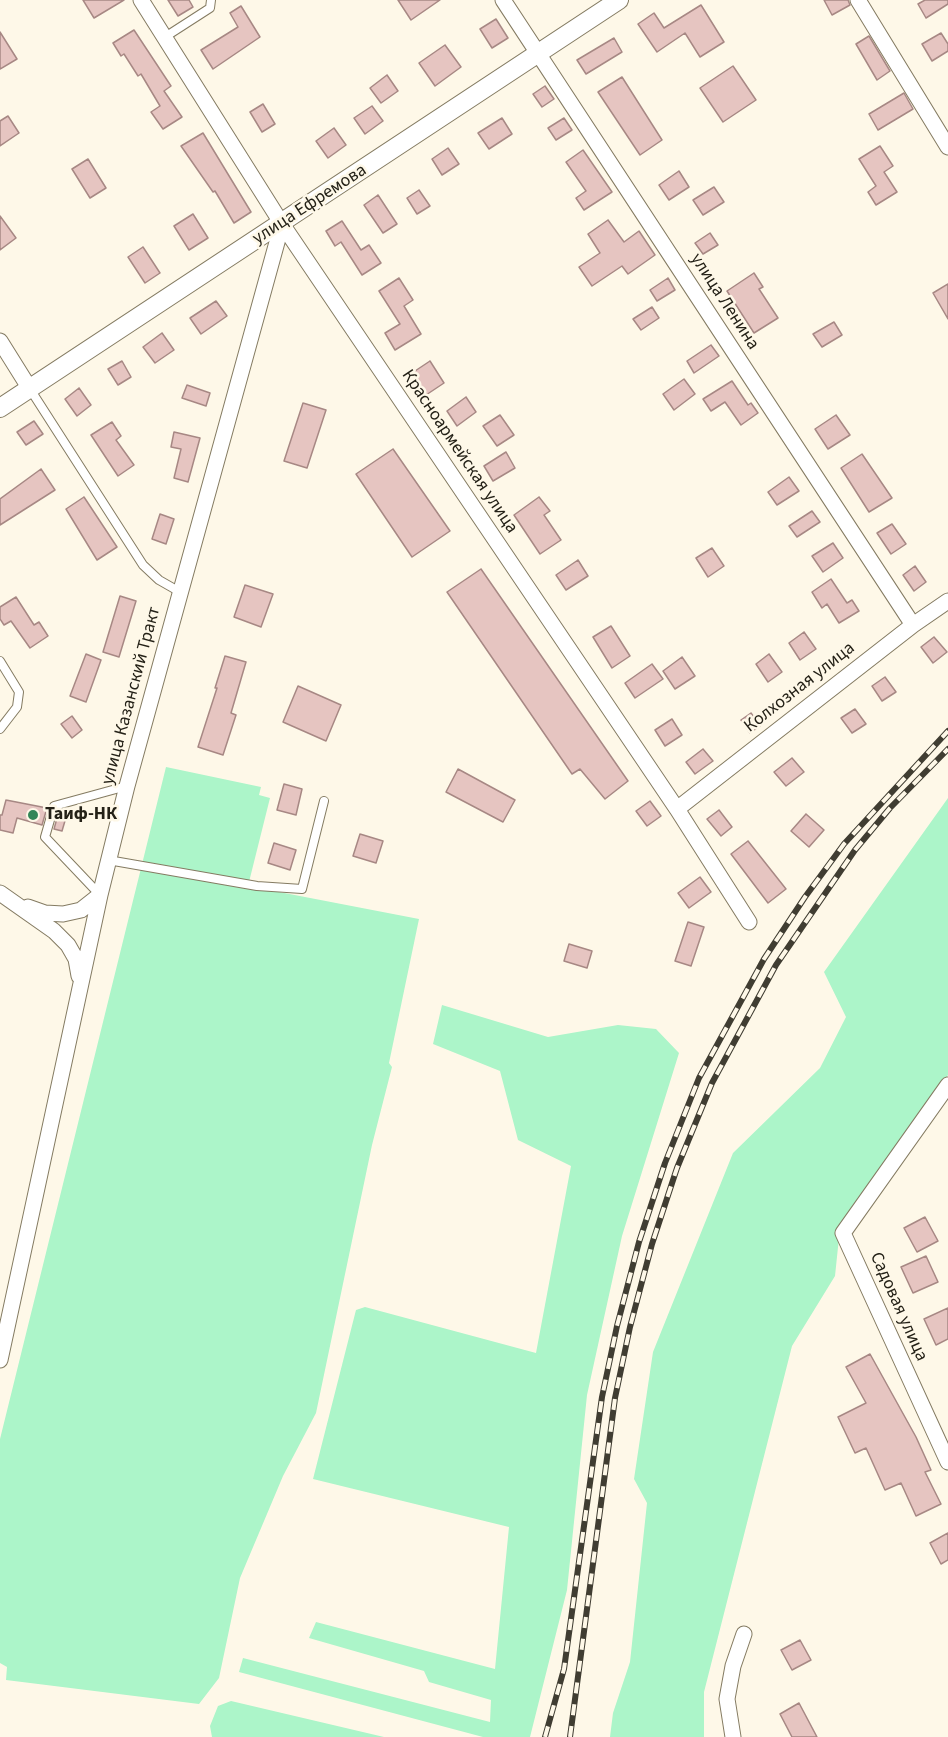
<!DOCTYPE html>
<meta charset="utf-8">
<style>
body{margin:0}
canvas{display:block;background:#fef8e8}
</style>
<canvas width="948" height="1737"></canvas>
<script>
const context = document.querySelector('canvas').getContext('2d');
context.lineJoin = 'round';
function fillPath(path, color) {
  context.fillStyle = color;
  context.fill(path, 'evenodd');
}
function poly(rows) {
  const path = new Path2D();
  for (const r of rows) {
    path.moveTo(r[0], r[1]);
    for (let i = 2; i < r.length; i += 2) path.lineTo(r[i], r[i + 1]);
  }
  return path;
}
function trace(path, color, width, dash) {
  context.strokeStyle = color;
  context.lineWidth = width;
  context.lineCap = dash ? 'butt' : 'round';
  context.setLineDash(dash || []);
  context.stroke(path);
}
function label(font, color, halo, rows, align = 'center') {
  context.font = font + ' "Source Sans 3",sans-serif';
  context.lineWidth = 5;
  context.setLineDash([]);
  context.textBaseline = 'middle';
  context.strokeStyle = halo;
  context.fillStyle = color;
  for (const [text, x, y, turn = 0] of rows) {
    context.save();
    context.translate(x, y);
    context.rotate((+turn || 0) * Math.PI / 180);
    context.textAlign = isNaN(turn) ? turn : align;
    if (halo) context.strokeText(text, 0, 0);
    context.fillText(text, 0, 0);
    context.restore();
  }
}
const green = poly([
 [166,767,261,787,259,795,270,798,248,886,419,919,389,1063,392,1067,372,1145,316,1413,283,1476,240,1578,219,1678,199,1704,6,1680,7,1667,0,1663,0,1439],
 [948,798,948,1075,840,1228,835,1276,792,1346,704,1692,704,1737,610,1737,613,1713,630,1662,647,1503,634,1479,653,1352,733,1153,820,1068,846,1017,824,972],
 [442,1005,548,1037,618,1025,656,1029,679,1053,622,1236,587,1395,567,1590,530,1737,483,1737,239,1672,243,1658,490,1722,491,1700,429,1682,424,1671,309,1638,316,1622,495,1669,509,1527,313,1479,356,1310,365,1307,536,1353,571,1166,518,1140,500,1071,433,1044],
 [231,1701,384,1737,212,1737,210,1726,218,1706]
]);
const building = poly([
 [83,0,124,0,94,18,83,0],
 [168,0,189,0,193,7,178,16,168,0],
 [398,0,440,0,411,20,398,0],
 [824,0,848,0,850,5,832,15,824,0],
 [925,0,948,0,948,4,926,18,918,4,925,0],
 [701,5,724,42,700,57,685,33,657,52,638,24,654,13,664,28,701,5],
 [241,6,260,37,213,69,201,50,238,27,230,13,241,6],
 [496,19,508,38,492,48,480,29,496,19],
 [134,30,171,86,164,91,182,117,163,129,151,112,160,106,141,74,138,76,124,54,121,56,113,43,134,30],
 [0,32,17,59,0,69,0,32],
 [941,33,948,44,948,51,932,61,922,44,941,33],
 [869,36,890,71,877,80,856,44,869,36],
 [614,38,622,52,586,74,577,60,614,38],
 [445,45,461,67,435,86,419,63,445,45],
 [733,66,756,100,723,122,700,88,733,66],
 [387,75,398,91,381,103,370,88,387,75],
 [622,77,662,140,640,155,598,92,622,77],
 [545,86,554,99,542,107,533,94,545,86],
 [904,93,913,109,878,130,869,114,904,93],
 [263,104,275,124,262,132,250,112,263,104],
 [372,106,383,121,365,134,354,118,372,106],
 [8,116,19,133,0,146,0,121,8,116],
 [502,118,512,134,489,149,478,133,502,118],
 [564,118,572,130,556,140,548,128,564,118],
 [334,128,346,145,328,158,316,141,334,128],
 [203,133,251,212,234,223,215,191,213,192,181,146,203,133],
 [880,146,893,166,884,172,897,192,876,205,868,192,876,186,859,159,880,146],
 [448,148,459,164,442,175,432,159,448,148],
 [583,150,612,192,584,210,576,198,586,191,566,162,583,150],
 [88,159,106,188,90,198,72,169,88,159],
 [679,171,689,187,669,200,659,185,679,171],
 [714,187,724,202,703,215,693,200,714,187],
 [419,190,430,206,417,214,407,198,419,190],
 [378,195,397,224,383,233,364,205,378,195],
 [193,214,208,238,189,250,174,226,193,214],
 [0,216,16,238,0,250,0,216],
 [608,220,624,242,639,231,655,255,628,274,622,266,592,286,579,267,600,253,588,234,608,220],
 [342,221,361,250,369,245,381,263,362,275,341,242,335,246,326,231,342,221],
 [710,233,718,245,703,254,695,243,710,233],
 [143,247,160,273,145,283,128,257,143,247],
 [754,273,763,287,759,289,778,318,754,333,727,291,754,273],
 [399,278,413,300,404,306,421,334,395,350,385,333,400,324,379,291,399,278],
 [668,278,675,290,657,301,650,290,668,278],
 [948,284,948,319,933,293,948,284],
 [216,301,227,316,201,334,190,318,216,301],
 [652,307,659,318,641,330,633,319,652,307],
 [834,322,842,335,822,347,813,334,834,322],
 [162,333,174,350,155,363,143,347,162,333],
 [711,345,719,356,694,373,687,361,711,345],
 [122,361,131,377,118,385,108,369,122,361],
 [430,361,444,383,426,395,412,373,430,361],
 [684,379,695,394,674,410,663,394,684,379],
 [732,381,748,405,751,403,758,413,741,425,725,402,711,411,703,399,732,381],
 [187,385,210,393,206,406,182,398,187,385],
 [79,388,91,405,77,416,65,399,79,388],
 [466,397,476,412,457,426,447,411,466,397],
 [303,403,326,410,307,468,284,461,303,403],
 [500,415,514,435,497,446,483,426,500,415],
 [836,415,850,435,828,449,815,429,836,415],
 [34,421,43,434,26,445,17,432,34,421],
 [112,422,121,436,116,440,134,465,118,476,91,435,112,422],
 [174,432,200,438,188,482,174,478,181,449,171,447,174,432],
 [393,449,450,531,412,557,356,474,393,449],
 [506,452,515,468,493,481,484,466,506,452],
 [862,454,892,498,869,512,841,468,862,454],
 [41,469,55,490,0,525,0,499,41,469],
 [789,477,799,491,777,505,768,492,789,477],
 [84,497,117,547,97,560,66,509,84,497],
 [539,497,550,511,544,515,561,540,540,554,514,515,539,497],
 [812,511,820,522,797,537,789,526,812,511],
 [160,514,174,519,166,544,152,539,160,514],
 [892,524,906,544,891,554,877,533,892,524],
 [833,543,843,558,823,572,812,556,833,543],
 [712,548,724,566,708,577,696,558,712,548],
 [578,560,588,576,566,590,556,575,578,560],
 [915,566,926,582,914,591,903,575,915,566],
 [481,569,628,781,605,799,580,769,572,774,447,592,481,569],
 [831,579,847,603,852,600,859,611,839,623,827,604,822,608,812,592,831,579],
 [245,585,273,594,261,627,234,617,245,585],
 [120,596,136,601,119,657,103,652,120,596],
 [16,597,34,625,39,622,48,636,30,648,11,621,4,625,0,619,0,607,16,597],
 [611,626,630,656,612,668,593,637,611,626],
 [804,632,816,649,800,660,789,643,804,632],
 [934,637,947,652,933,663,921,647,934,637],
 [86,654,101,660,86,702,70,696,86,654],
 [769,654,782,672,768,682,756,664,769,654],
 [225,656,246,662,231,713,236,715,223,755,198,747,217,688,215,688,225,656],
 [682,657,695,676,675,689,663,671,682,657],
 [652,664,663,679,635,698,625,683,652,664],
 [885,677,896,692,882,701,872,686,885,677],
 [298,686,341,705,326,741,283,722,298,686],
 [855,709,866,724,852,733,841,718,855,709],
 [751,713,760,726,750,733,741,720,751,713],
 [72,716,82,730,72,738,61,724,72,716],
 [672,719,682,735,665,746,655,730,672,719],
 [703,749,713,761,695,774,686,762,703,749],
 [792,758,804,772,786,786,774,772,792,758],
 [458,769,515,800,503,822,446,792,458,769],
 [284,784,302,789,296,815,277,810,284,784],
 [6,800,47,808,42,825,17,818,13,833,0,830,0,815,2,815,6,800],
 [650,801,661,816,647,826,636,811,650,801],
 [719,810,732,827,721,836,707,819,719,810],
 [59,811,67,814,62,831,54,829,59,811],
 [806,814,824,830,809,847,791,831,806,814],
 [360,834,383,841,376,863,353,856,360,834],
 [748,841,786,889,768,903,731,854,748,841],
 [274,843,296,850,290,870,268,863,274,843],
 [700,877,711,892,689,908,678,893,700,877],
 [688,922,704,927,691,966,675,961,688,922],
 [569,944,592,951,587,968,564,961,569,944],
 [925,1217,938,1241,917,1252,904,1228,925,1217],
 [926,1256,938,1282,913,1293,901,1267,926,1256],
 [948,1308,948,1339,936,1345,924,1319,948,1308],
 [870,1354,916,1437,931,1470,925,1472,941,1504,916,1516,901,1483,885,1490,866,1448,855,1453,838,1417,866,1403,846,1367,870,1354],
 [948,1533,948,1560,941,1564,930,1543,948,1533],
 [800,1640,811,1660,792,1670,781,1650,800,1640],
 [799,1703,817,1737,792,1737,780,1714,799,1703]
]);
const service = poly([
 [165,37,210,8,211,0],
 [30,389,143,565,159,580,180,592],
 [0,661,19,692,17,707,0,729],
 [108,860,257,886,302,889,324,801],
 [100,895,45,837,54,806,127,786]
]);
const minor = poly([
 [141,0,282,224,677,809,749,922],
 [503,0,913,625],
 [858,0,948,147],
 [0,341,30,389],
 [677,809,913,625,948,601],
 [0,893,54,931,68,945,76,959,79,976],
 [28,907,45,913,63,914,81,910,100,895],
 [948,1085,843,1233,948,1462],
 [0,1360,100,895,127,786,282,224],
 [733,1737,727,1699,733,1666,744,1634]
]);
const tertiary = poly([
 [0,408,619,0]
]);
const rail = poly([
 [545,1737,564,1669,602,1397,617,1326,639,1242,665,1163,699,1078,764,959,805,897,844,844,948,731],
 [570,1737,615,1398,630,1327,652,1244,677,1168,712,1083,776,965,855,850,890,808,948,749]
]);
const markers = [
 [33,815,6,"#348658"]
];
const streetNames = [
 ["улица Ефремова",310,205,-33],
 ["улица Ленина",724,302,57],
 ["Красноармейская улица",459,452,56],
 ["Колхозная улица",800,688,-38],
 ["улица Казанский Тракт",132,696,-75],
 ["Садовая улица",898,1307,66]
];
const poiNames = [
 ["Таиф-НК",45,815]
];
fillPath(green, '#acf5c9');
fillPath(building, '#e6c5c1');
trace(building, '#a78884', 1.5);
trace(service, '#847b62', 10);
trace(minor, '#847b62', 17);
trace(tertiary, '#847b62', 20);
trace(service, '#fff', 8);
trace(minor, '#fff', 15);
trace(tertiary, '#fff', 18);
trace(rail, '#403d32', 6);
trace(rail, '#fef8e8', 4, [11]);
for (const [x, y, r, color] of markers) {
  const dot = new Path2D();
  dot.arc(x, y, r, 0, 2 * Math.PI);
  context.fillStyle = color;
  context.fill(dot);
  trace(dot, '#fef8e8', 2);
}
label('18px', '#242117', '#fef8e8', streetNames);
label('bold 18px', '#242117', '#fef8e8', poiNames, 'left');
</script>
